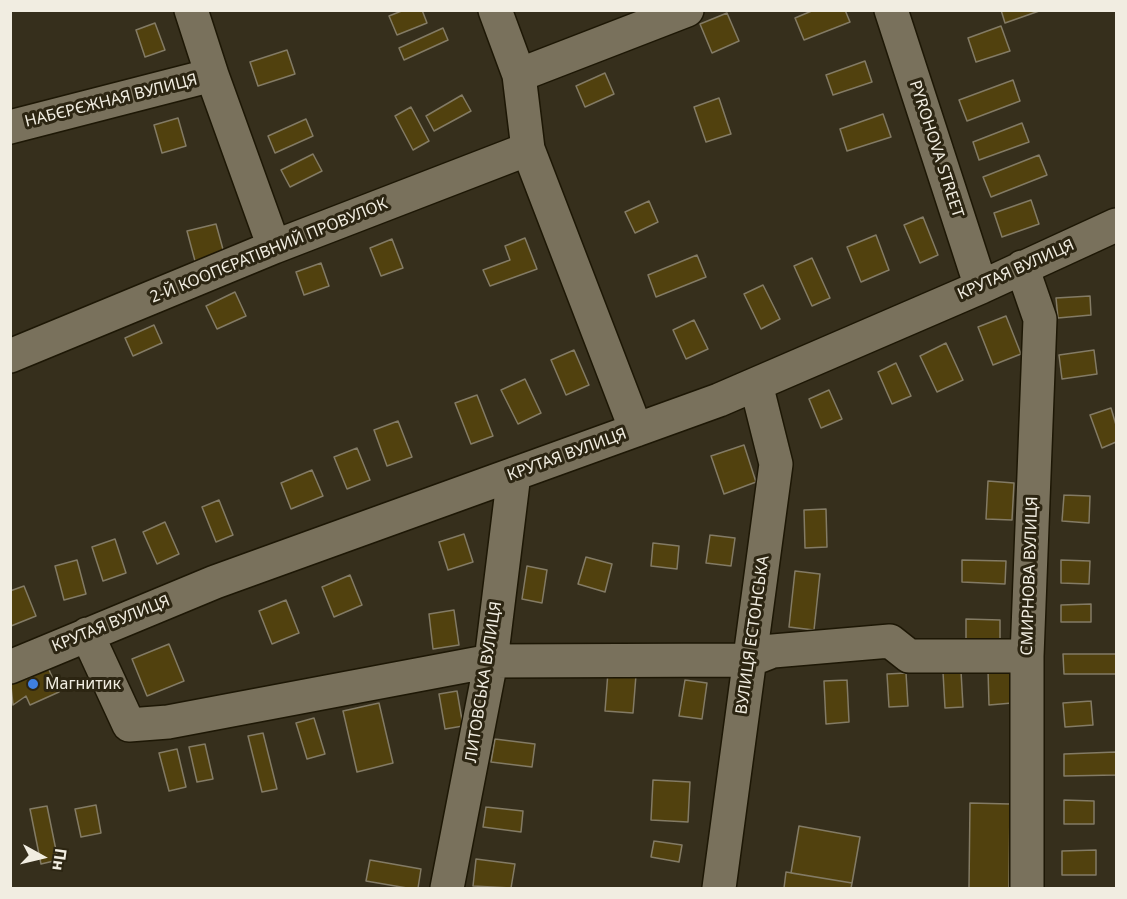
<!DOCTYPE html>
<meta charset="utf-8">
<style>
body{margin:0}
#map{position:relative;width:1127px;height:899px;overflow:hidden;background:#362f1c;font-family:"Noto Sans",sans-serif}
canvas{display:block}
.frame{position:absolute;inset:0;border:12px solid #f1ede1;pointer-events:none}
.north{position:absolute;left:12px;top:827px;width:60px;height:60px;-webkit-text-stroke:4px #2c2512;paint-order:stroke;rotate:98deg;font-size:16px;font-weight:700;line-height:24px;text-align:center;color:#f1ede1}
.north::after{content:'';display:block;margin:auto;width:21px;height:27px;background:#f1ede1;clip-path:polygon(50% 0,100% 100%,50% 72%,0 100%)}
</style>
<div id="map">
<canvas width="1127" height="899"></canvas>
<div class="frame"></div>
<div class="north">Пн</div>
</div>
<script>
const context = document.querySelector('canvas').getContext('2d');
context.lineJoin = 'round';
function fillPath(path, color) {
  context.fillStyle = color;
  context.fill(path, 'evenodd');
}
function poly(rows) {
  const path = new Path2D();
  for (const r of rows) {
    path.moveTo(r[0], r[1]);
    for (let i = 2; i < r.length; i += 2) path.lineTo(r[i], r[i + 1]);
  }
  return path;
}
function trace(path, color, width, dash) {
  context.strokeStyle = color;
  context.lineWidth = width;
  context.lineCap = dash ? 'butt' : 'round';
  context.setLineDash(dash || []);
  context.stroke(path);
}
function label(font, color, halo, rows, align = 'center') {
  context.font = font + ' "Noto Sans",sans-serif';
  context.lineWidth = 6;
  context.setLineDash([]);
  context.textBaseline = 'middle';
  context.strokeStyle = halo;
  context.fillStyle = color;
  for (const [text, x, y, turn = 0] of rows) {
    context.save();
    context.translate(x, y);
    context.rotate((+turn || 0) * Math.PI / 180);
    context.textAlign = isNaN(turn) ? turn : align;
    if (halo) context.strokeText(text, 0, 0);
    context.fillText(text, 0, 0);
    context.restore();
  }
}
const building = poly([
 [404,10,422,10,427,23,397,35,389,16,404,10],
 [814,10,845,10,850,22,804,40,795,18,814,10],
 [1001,10,1042,10,1005,23,1001,10],
 [727,13,739,41,712,53,700,24,727,13],
 [155,23,165,50,145,57,136,30,155,23],
 [1001,26,1010,51,976,62,968,38,1001,26],
 [443,28,448,40,404,60,399,48,443,28],
 [287,50,295,74,258,86,250,62,287,50],
 [865,61,872,82,833,95,826,75,865,61],
 [605,73,614,94,585,107,576,86,605,73],
 [1013,80,1020,101,967,121,959,100,1013,80],
 [462,95,471,111,434,131,426,116,462,95],
 [719,98,731,134,706,142,694,107,719,98],
 [411,107,429,141,413,150,395,116,411,107],
 [883,114,891,137,847,151,840,129,883,114],
 [178,118,186,146,162,153,154,125,178,118],
 [306,119,313,136,275,153,268,136,306,119],
 [1022,123,1029,142,979,160,973,142,1022,123],
 [313,154,322,171,290,187,281,170,313,154],
 [1039,155,1047,175,991,197,983,177,1039,155],
 [1031,200,1039,224,1002,237,994,213,1031,200],
 [649,201,658,222,635,233,625,212,649,201],
 [923,217,938,255,920,263,904,225,923,217],
 [216,224,224,253,195,261,187,231,216,224],
 [876,235,889,270,861,282,847,247,876,235],
 [525,238,537,269,490,286,483,270,510,260,505,246,525,238],
 [392,239,403,268,381,276,370,248,392,239],
 [697,255,706,277,656,297,648,275,697,255],
 [812,258,830,298,812,306,794,266,812,258],
 [321,263,329,286,304,295,296,272,321,263],
 [763,285,780,319,761,329,744,294,763,285],
 [235,292,246,316,217,329,206,306,235,292],
 [1090,296,1091,315,1058,318,1056,298,1090,296],
 [1006,316,1021,354,993,365,978,327,1006,316],
 [694,320,708,349,686,359,673,330,694,320],
 [154,325,162,343,133,356,125,338,154,325],
 [946,343,963,380,937,392,920,356,946,343],
 [574,350,589,385,566,395,551,360,574,350],
 [1094,350,1097,374,1062,379,1059,355,1094,350],
 [896,363,911,396,892,404,878,372,896,363],
 [525,379,541,413,518,424,501,390,525,379],
 [829,390,842,419,821,428,809,399,829,390],
 [477,395,493,436,471,444,455,403,477,395],
 [1111,408,1116,425,1116,442,1102,448,1090,415,1111,408],
 [398,421,412,457,387,466,374,430,398,421],
 [744,445,756,482,724,494,711,456,744,445],
 [357,448,370,480,347,489,334,457,357,448],
 [312,470,323,496,291,509,281,483,312,470],
 [988,481,1014,483,1012,520,986,519,988,481],
 [1064,495,1090,496,1089,523,1062,521,1064,495],
 [219,500,233,535,216,542,202,507,219,500],
 [826,509,827,547,805,548,804,510,826,509],
 [165,522,179,554,157,564,143,532,165,522],
 [464,534,473,562,448,570,439,542,464,534],
 [710,535,735,538,731,566,706,563,710,535],
 [115,539,126,573,103,581,92,547,115,539],
 [653,543,679,546,677,569,651,566,653,543],
 [586,557,612,564,605,592,578,584,586,557],
 [77,560,86,594,64,600,55,566,77,560],
 [962,560,1006,561,1005,584,962,582,962,560],
 [1061,560,1090,561,1089,584,1061,583,1061,560],
 [527,566,547,570,542,603,522,599,527,566],
 [795,571,820,574,814,630,789,627,795,571],
 [350,575,362,605,334,617,322,587,350,575],
 [24,586,36,616,11,626,10,591,24,586],
 [286,600,299,633,272,644,259,611,286,600],
 [1091,604,1091,622,1061,622,1061,605,1091,604],
 [454,610,459,645,433,649,429,614,454,610],
 [966,619,1000,620,1000,641,966,640,966,619],
 [169,644,184,681,147,696,132,659,169,644],
 [1063,654,1116,654,1116,674,1064,674,1063,654],
 [45,661,59,692,30,705,26,696,13,705,10,676,45,661],
 [1010,669,1012,703,989,705,988,670,1010,669],
 [961,671,963,707,945,708,943,672,961,671],
 [608,672,636,675,633,713,605,711,608,672],
 [906,673,908,706,889,707,887,674,906,673],
 [685,680,707,683,702,719,679,716,685,680],
 [847,680,849,722,826,724,824,681,847,680],
 [457,691,463,726,445,729,439,694,457,691],
 [1091,701,1093,725,1065,727,1063,703,1091,701],
 [379,703,393,763,357,772,343,711,379,703],
 [314,718,325,754,307,759,296,723,314,718],
 [263,733,277,789,262,792,248,736,263,733],
 [495,739,535,744,532,767,491,762,495,739],
 [205,744,213,779,197,782,189,747,205,744],
 [177,749,186,787,169,791,159,753,177,749],
 [1116,752,1116,775,1064,776,1064,754,1116,752],
 [653,780,690,782,688,822,651,820,653,780],
 [1064,800,1094,801,1094,824,1064,824,1064,800],
 [970,803,1010,804,1009,888,969,888,970,803],
 [96,805,101,833,81,837,75,809,96,805],
 [47,806,58,860,41,864,30,809,47,806],
 [486,807,523,811,521,832,483,827,486,807],
 [799,826,860,837,852,883,791,873,799,826],
 [654,841,682,845,679,862,651,857,654,841],
 [1096,850,1096,875,1062,875,1062,851,1096,850],
 [476,859,515,864,511,888,473,886,476,859],
 [370,860,421,869,418,888,407,888,366,881,370,860],
 [786,872,852,883,851,888,784,888,786,872]
]);
const minor = poly([
 [191,10,212,75,274,247],
 [495,10,519,75,528,149,636,430],
 [891,10,981,287],
 [519,75,687,10],
 [10,127,212,75],
 [1022,267,1040,319,1027,656,1027,888],
 [10,356,274,247,528,149],
 [87,634,129,725,168,722,491,661,750,660,773,651,890,641,909,656,1027,656],
 [10,667,215,582,719,400,981,287,1116,225],
 [447,888,491,661,514,474],
 [719,888,776,464,756,384]
]);
const markers = [
 [33,684,6,"#3f7fe0"]
];
const streetNames = [
 ["НАБЄРЄЖНАЯ ВУЛИЦЯ",111,101,-14],
 ["PYROHOVA STREET",936,149,72],
 ["2-Й КООПЄРАТІВНИЙ ПРОВУЛОК",269,251,-22],
 ["КРУТАЯ ВУЛИЦЯ",1016,270,-24],
 ["КРУТАЯ ВУЛИЦЯ",567,455,-20],
 ["СМИРНОВА ВУЛИЦЯ",1030,576,-88],
 ["КРУТАЯ ВУЛИЦЯ",111,624,-22],
 ["ВУЛИЦЯ ЕСТОНСЬКА",753,635,-82],
 ["ЛИТОВСЬКА ВУЛИЦЯ",484,682,-81]
];
const poiNames = [
 ["Магнитик",45,684]
];
fillPath(building, '#51410e');
trace(building, '#837b65', 1.5);
trace(minor, '#1d1705', 36);
trace(minor, '#79715c', 33);
for (const [x, y, r, color] of markers) {
  const dot = new Path2D();
  dot.arc(x, y, r, 0, 2 * Math.PI);
  context.fillStyle = color;
  context.fill(dot);
  trace(dot, '#2c2512', 2);
}
label('16px', '#f1ede1', '#2c2512', streetNames);
label('16px', '#f1ede1', '#2c2512', poiNames, 'left');
</script>
